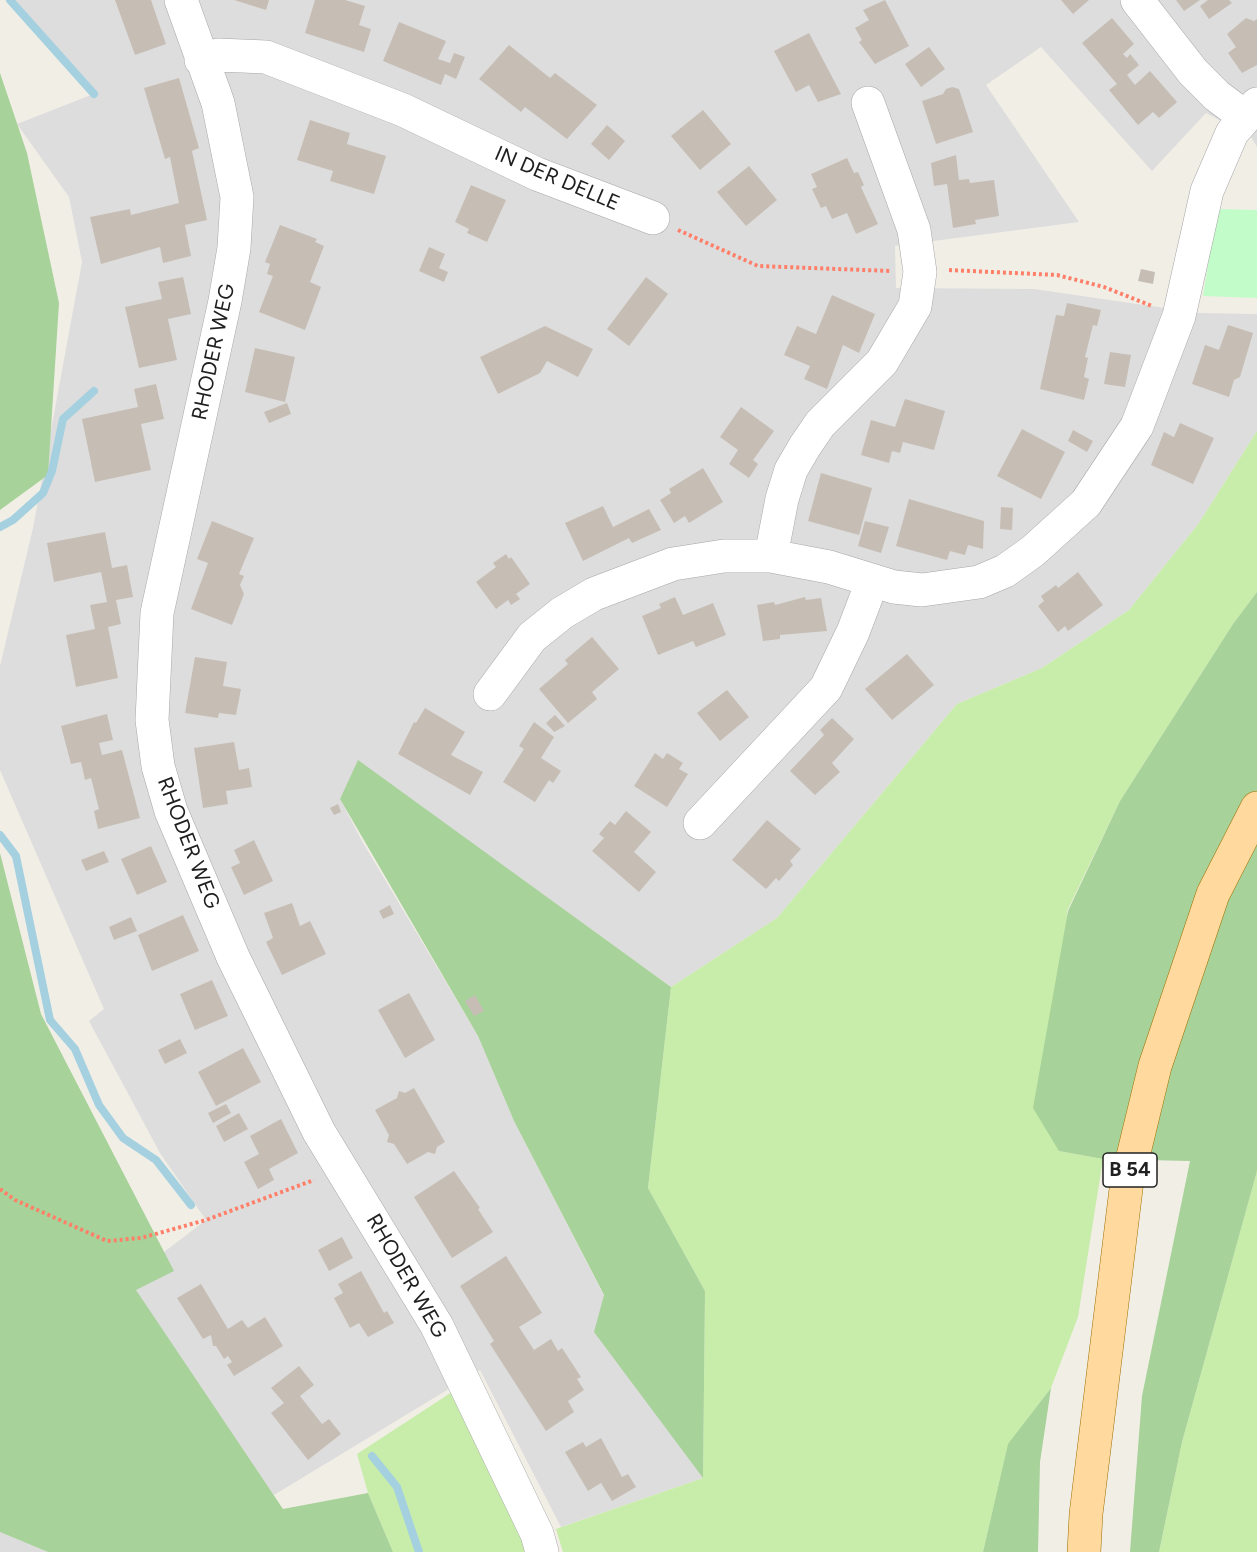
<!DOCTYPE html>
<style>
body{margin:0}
canvas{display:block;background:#f1eee6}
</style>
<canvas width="1257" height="1552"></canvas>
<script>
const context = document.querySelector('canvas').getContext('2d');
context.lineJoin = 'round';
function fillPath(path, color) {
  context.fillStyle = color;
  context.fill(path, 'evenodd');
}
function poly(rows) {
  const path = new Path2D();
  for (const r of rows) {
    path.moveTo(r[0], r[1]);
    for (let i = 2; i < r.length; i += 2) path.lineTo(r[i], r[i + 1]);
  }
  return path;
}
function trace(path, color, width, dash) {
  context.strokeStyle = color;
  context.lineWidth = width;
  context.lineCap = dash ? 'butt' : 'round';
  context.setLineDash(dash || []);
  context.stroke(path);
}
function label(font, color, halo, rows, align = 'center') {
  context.font = font + ' Figtree,sans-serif';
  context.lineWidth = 5;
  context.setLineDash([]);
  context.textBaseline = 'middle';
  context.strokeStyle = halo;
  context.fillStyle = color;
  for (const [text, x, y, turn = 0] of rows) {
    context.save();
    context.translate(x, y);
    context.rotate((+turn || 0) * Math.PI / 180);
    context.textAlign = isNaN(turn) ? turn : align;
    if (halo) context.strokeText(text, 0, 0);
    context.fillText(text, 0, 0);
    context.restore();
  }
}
const residential = poly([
 [10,0,1257,0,1257,147,1251,137,1206,113,1152,171,1041,47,986,85,1079,222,895,246,896,288,1034,289,1199,313,1257,314,1257,431,1199,523,1129,610,1042,668,957,704,777,918,671,987,358,761,340,799,362,841,478,1036,514,1121,604,1296,595,1332,703,1478,561,1527,480,1370,274,1495,116,1305,143,1268,206,1220,160,1153,89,1021,104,1009,0,770,0,666,33,528,82,262,69,197,17,124,96,93],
 [0,1532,48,1552,0,1552]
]);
const grass = poly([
 [1257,431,1257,592,1233,624,1120,801,1067,911,1059,1151,1103,1159,1078,1317,1051,1388,1008,1445,983,1552,563,1552,556,1529,703,1478,705,1291,648,1188,671,987,777,918,957,704,1042,668,1129,610,1199,523],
 [1257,1171,1257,1552,1159,1552,1182,1442],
 [452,1392,530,1552,393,1552,368,1493,357,1454]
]);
const forest = poly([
 [0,73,27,153,59,303,48,475,0,510],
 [1257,592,1257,1171,1182,1442,1159,1552,1130,1552,1142,1396,1190,1161,1103,1159,1059,1151,1033,1108,1068,911,1120,801,1233,624],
 [358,760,671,987,648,1188,705,1291,703,1478,594,1332,604,1295,514,1121,478,1036,340,799],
 [0,853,41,1014,174,1271,136,1290,283,1509,368,1493,393,1552,48,1552,0,1532],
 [1051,1388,1040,1462,1038,1552,983,1552,1008,1444]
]);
const park = poly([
 [1217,209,1257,210,1257,298,1203,296]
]);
const stream = poly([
 [10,0,94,94],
 [0,527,13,520,43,493,52,471,63,419,94,391],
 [0,835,16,856,50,1020,75,1049,99,1105,123,1138,156,1160,191,1205],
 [372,1456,397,1487,419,1552]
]);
const building = poly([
 [115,0,151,0,166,44,135,55],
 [234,0,269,0,266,10],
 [315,0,345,0,365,6,359,25,371,29,364,52,305,33],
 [885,0,909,46,875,64,859,42,862,40,855,28,869,20,863,10],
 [1061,0,1089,0,1073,14],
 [1176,0,1200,0,1184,11],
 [1208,0,1229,0,1232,3,1209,19,1200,6],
 [1112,18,1134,44,1123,54,1127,58,1130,54,1139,65,1127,75,1135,85,1150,71,1177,102,1159,118,1153,112,1138,125,1109,90,1117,84,1082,43],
 [1246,18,1254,21,1257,19,1257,65,1242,73,1228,53,1236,47,1227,34],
 [399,22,446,41,438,59,450,63,454,53,465,57,456,79,445,74,441,85,383,61],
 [809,33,841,94,818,102,809,85,796,92,774,51],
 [509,45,550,78,555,73,597,105,567,139,525,107,521,112,479,79],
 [929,47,945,69,921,87,905,64],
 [179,78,199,148,192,151,207,220,185,225,191,256,163,263,160,247,101,264,90,217,130,209,131,215,179,203,170,157,165,159,144,88],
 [952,87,959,89,973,132,936,144,922,101,943,94,946,89],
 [703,110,731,144,700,170,671,136],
 [310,120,350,133,347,144,386,156,374,194,330,181,333,171,297,160],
 [607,125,625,141,609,160,591,144],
 [956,155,959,180,969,179,970,183,994,180,999,216,975,220,976,224,953,228,947,184,934,186,931,163],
 [847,158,854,173,858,172,864,185,861,187,878,224,856,234,847,213,832,219,826,206,821,208,812,189,817,187,811,174],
 [749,166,777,200,746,226,717,192],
 [471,185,506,200,487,242,467,233,469,229,455,222],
 [280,225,317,239,315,242,324,246,310,282,321,287,305,330,259,312,273,276,267,274,270,264,265,262],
 [429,247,445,254,439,268,448,272,444,282,419,271],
 [1141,269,1155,272,1153,284,1138,281],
 [183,277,191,314,168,319,177,360,139,368,125,307,162,299,158,282],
 [646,277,668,294,629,346,607,329],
 [832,295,875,314,859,353,843,345,827,389,804,379,810,366,784,355,797,326,816,334],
 [1067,303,1101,310,1097,326,1093,325,1085,357,1088,358,1084,377,1089,379,1084,400,1040,389,1056,315,1064,316],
 [1228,325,1253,333,1240,377,1234,380,1229,397,1192,384,1205,345,1219,350],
 [545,326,593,349,578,377,547,361,540,373,498,394,480,357],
 [255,348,295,357,285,402,245,392],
 [1110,352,1131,355,1125,387,1104,384],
 [156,384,164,419,141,424,151,470,95,482,82,419,138,407,134,389],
 [905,399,945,411,934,450,903,442,900,453,892,451,889,463,861,455,871,420,895,427],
 [287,403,291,414,269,423,264,412],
 [741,407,774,431,753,460,758,464,749,478,729,464,738,450,720,437],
 [1180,423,1214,438,1193,484,1151,465,1164,432,1174,437],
 [1022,429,1065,452,1041,499,997,476],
 [1073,430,1093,441,1087,452,1068,441],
 [703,468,723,502,689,523,685,516,674,523,660,500,671,493,669,489],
 [821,473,872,488,859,535,808,521],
 [909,499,984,521,983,549,968,545,965,555,950,551,947,560,896,546],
 [603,506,613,527,649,509,661,530,632,543,629,538,583,561,565,523],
 [1001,507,1013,508,1012,530,1000,529],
 [212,521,254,538,239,574,244,576,240,585,244,594,232,625,191,609,208,563,197,559],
 [865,521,889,527,881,553,858,546],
 [105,532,112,568,127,565,133,597,116,600,121,624,108,627,118,678,76,687,66,635,95,629,90,605,107,602,101,572,54,582,47,543],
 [506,554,509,559,511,557,530,584,516,594,520,599,511,605,508,600,496,609,476,582,496,567,493,563],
 [1078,572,1103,605,1068,631,1065,626,1058,632,1038,606,1044,601,1041,596,1056,585,1058,588],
 [675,597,683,615,713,603,726,635,696,647,693,641,658,655,642,616,661,608,659,604],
 [805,597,806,600,821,598,827,631,780,635,780,639,763,641,757,605,774,602,775,605],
 [592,637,619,669,592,692,597,699,568,723,539,689,568,664,565,660],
 [907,654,934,685,892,720,865,689],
 [195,657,227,662,223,686,241,689,236,715,219,713,218,718,185,713],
 [727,690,749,717,720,741,697,713],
 [425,708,465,732,451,755,483,772,470,795,398,754,414,722,416,723],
 [107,714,113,740,99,743,102,755,122,750,140,818,98,829,94,811,99,809,91,778,85,780,81,762,71,764,61,726],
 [555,715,565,726,554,732,546,723],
 [832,718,854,739,832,763,840,772,815,795,790,771,824,735,820,730],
 [534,722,554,737,541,758,561,771,553,783,549,780,535,802,503,782,524,749,519,746],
 [234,742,239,770,249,768,252,787,226,791,228,804,203,808,194,748],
 [655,753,663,759,667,753,683,763,679,769,688,774,667,807,634,786],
 [338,804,341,812,334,815,330,808],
 [626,811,651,832,634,852,656,872,639,892,592,851,604,838,599,834,610,821,615,825],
 [767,820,801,849,790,861,793,865,779,881,776,878,766,889,732,860],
 [254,840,273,881,244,895,231,867,240,863,234,850],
 [151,846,167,882,137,895,121,859],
 [104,851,109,862,86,871,81,860],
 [292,903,300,926,310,921,326,954,282,975,266,942,273,938,264,913],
 [390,905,394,914,383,919,379,911],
 [183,915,199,951,152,971,138,935],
 [131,917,137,931,114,940,109,927],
 [212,980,228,1016,195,1030,180,994],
 [409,993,435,1040,405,1058,378,1010],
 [475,995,484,1011,474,1016,465,1001],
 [180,1039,187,1053,165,1064,158,1050],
 [243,1048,261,1082,216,1106,198,1072],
 [414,1088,445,1142,437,1147,435,1154,428,1152,407,1164,394,1144,387,1142,389,1135,375,1110,397,1098,399,1091,405,1093],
 [226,1104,231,1113,213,1123,208,1113],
 [239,1113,248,1129,224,1142,216,1126],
 [281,1119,298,1153,269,1169,274,1180,258,1189,244,1162,259,1154,250,1136],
 [454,1171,480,1208,478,1209,493,1232,452,1258,414,1197],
 [342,1237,353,1258,329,1271,318,1250],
 [506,1256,542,1313,519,1327,534,1350,551,1339,558,1351,562,1348,581,1377,577,1379,584,1390,568,1401,574,1412,546,1431,490,1344,494,1341,460,1286],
 [361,1271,384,1313,387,1311,394,1323,368,1337,359,1323,350,1328,334,1298,343,1293,338,1284],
 [201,1284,228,1329,242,1320,248,1328,265,1317,283,1346,234,1376,227,1365,232,1362,228,1356,224,1359,216,1346,213,1346,211,1335,203,1339,177,1298],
 [299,1366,314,1385,300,1396,322,1424,329,1419,341,1434,308,1460,271,1413,284,1403,271,1388],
 [601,1438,622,1477,628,1474,636,1487,612,1501,601,1483,588,1491,565,1452,583,1442,586,1447]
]);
const path = poly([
 [678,230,758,266,891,271],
 [949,270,1057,275,1104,287,1152,306],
 [0,1189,15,1200,107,1241,141,1238,206,1220,314,1180]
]);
const minor = poly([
 [181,0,218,103,237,197,234,248,225,301,157,613,152,720,158,766,171,811,233,957,319,1132,437,1326,537,1534,542,1552],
 [1137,0,1193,72,1217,96,1244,116],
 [201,60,218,55,266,57,403,110,537,174,653,218],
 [771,556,782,499,791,470,805,446,820,424,882,362,915,306,920,272,914,230,868,103],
 [490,694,532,637,562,613,594,594,673,564,724,556,771,556,829,567,894,587,922,590,979,582,1005,571,1033,551,1086,503,1137,426,1179,316,1207,191,1232,133,1257,104],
 [700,823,826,688,853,632,872,582]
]);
const major = poly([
 [1084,1552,1086,1514,1127,1181,1155,1066,1213,894,1257,808]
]);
const shields = [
 [1130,1170,54]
];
const shieldNames = [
 ["B 54",1130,1170]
];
const streetNames = [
 ["IN DER DELLE",557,179,23],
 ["RHODER WEG",214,352,-78],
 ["RHODER WEG",188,843,69],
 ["RHODER WEG",406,1276,60]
];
fillPath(residential, '#dedddd');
fillPath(grass, '#c8edaa');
fillPath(forest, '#a7d299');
fillPath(park, '#c2fcc9');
trace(stream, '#a5d0e0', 8);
fillPath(building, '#c6beb5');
trace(minor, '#a7a7a7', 34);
trace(major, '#9c6f00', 34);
trace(path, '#ff7f69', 4, [3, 3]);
trace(minor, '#fff', 33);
trace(major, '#ffd99d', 33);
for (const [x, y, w] of shields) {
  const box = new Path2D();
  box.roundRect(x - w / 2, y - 17, w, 34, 4.5);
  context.fillStyle = '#fff';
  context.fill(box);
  trace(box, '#202020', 1.5);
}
label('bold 20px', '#202020', null, shieldNames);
label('21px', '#202020', '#fff', streetNames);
</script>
